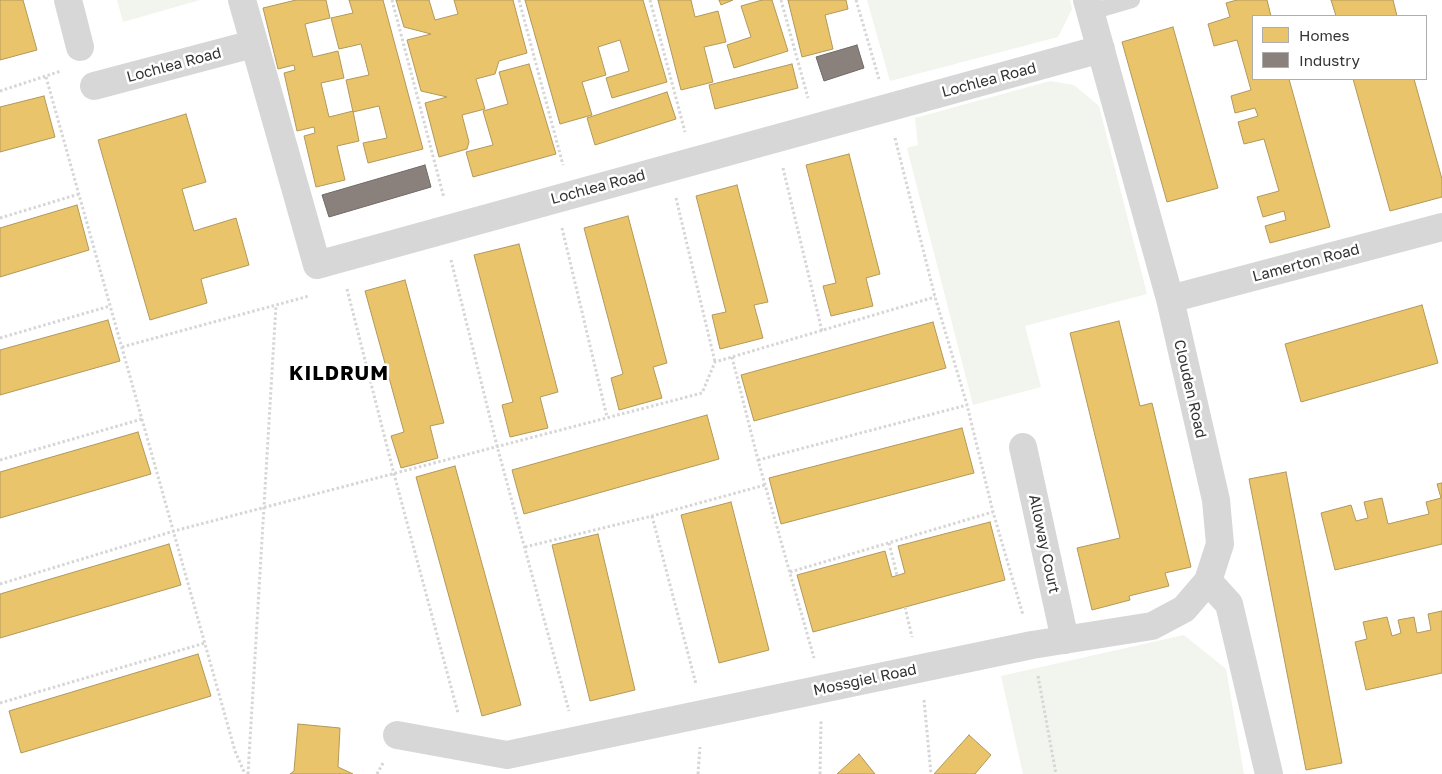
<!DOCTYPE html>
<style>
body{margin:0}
#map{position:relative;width:1442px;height:774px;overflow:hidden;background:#fff;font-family:"Golos Text",sans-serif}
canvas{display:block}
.legend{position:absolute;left:1252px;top:15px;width:175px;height:65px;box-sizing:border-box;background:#fff;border:1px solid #adadad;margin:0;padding:6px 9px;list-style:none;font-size:15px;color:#333}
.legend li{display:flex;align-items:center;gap:10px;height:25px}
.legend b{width:25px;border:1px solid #adadad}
</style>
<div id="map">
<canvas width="1442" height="774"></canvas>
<ul class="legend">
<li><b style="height:14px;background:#e9c46a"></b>Homes</li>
<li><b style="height:14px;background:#8a817c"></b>Industry</li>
</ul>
</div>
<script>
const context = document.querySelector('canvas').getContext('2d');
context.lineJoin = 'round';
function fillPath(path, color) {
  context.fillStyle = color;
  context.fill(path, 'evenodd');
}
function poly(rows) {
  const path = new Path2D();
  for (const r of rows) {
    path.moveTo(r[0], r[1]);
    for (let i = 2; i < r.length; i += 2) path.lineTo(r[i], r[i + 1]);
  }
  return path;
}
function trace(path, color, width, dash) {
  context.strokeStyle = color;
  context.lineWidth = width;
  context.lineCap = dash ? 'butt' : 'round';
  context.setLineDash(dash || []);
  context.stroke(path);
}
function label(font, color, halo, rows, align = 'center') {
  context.font = font + ' "Golos Text",sans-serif';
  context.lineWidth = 5;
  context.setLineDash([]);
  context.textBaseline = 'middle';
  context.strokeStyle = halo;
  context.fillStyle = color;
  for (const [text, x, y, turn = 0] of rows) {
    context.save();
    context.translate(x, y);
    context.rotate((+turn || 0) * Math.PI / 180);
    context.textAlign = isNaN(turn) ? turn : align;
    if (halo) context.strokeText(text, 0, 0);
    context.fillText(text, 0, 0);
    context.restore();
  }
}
const green = poly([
 [117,0,200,0,123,22],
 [867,0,1070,0,1072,9,1058,37,890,81],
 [1050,81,1074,85,1099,106,1147,294,1025,326,1041,387,973,405,907,148,918,145,915,118],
 [1184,635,1226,669,1244,774,1023,774,1001,676]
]);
const homes = poly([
 [0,0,23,0,37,50,0,60,0,0],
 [296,0,326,0,330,18,305,24,313,57,338,51,344,78,321,83,329,117,353,111,359,141,337,146,345,180,316,187,304,136,315,133,314,127,297,131,284,73,295,70,294,65,278,69,263,8,296,0],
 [349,0,383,0,423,149,368,163,363,143,387,138,379,106,353,112,346,80,369,75,361,44,339,49,331,18,353,13,349,0],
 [396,0,429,0,435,20,458,14,454,0,513,0,527,53,499,61,495,74,476,79,485,109,462,115,469,142,467,149,439,157,425,103,447,97,421,91,407,40,431,34,404,27,396,0],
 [525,0,643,0,667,82,612,98,606,78,629,71,620,40,598,47,606,75,582,82,592,115,560,124,525,0],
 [658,0,691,0,695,17,718,11,726,42,704,47,713,82,681,90,658,0],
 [719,0,733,0,721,5,719,0],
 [762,0,772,0,788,51,734,68,727,45,751,37,741,6,762,0],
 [788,0,846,0,848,9,825,15,833,49,802,57,788,0],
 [1237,0,1267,0,1271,16,1253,16,1253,79,1289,79,1330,227,1270,243,1265,226,1286,220,1284,211,1263,217,1257,197,1279,191,1264,139,1244,144,1238,122,1258,116,1255,108,1235,113,1231,96,1251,90,1237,40,1214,46,1208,24,1230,17,1226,3,1237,0],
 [1331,0,1393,0,1397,16,1336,16,1331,0],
 [1173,27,1218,188,1167,202,1122,42,1173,27],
 [529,64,556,154,473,177,466,152,493,145,483,111,508,104,499,72,529,64],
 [792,64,798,88,715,109,709,85,792,64],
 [1353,79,1414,79,1442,179,1442,197,1390,211,1353,79],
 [667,92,676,119,595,145,587,118,667,92],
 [44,96,55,137,0,152,0,107,44,96],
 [186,114,206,182,182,189,194,231,236,218,249,265,201,279,207,303,150,320,98,140,186,114],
 [849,154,880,274,866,278,873,306,831,316,823,286,836,283,806,165,849,154],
 [737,185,768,302,754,305,763,338,720,349,712,315,726,312,696,196,737,185],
 [77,205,89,250,0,277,0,228,77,205],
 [628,216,667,363,653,367,662,398,619,410,611,378,623,374,584,228,628,216],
 [519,244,558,392,540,397,548,428,510,437,502,405,513,402,474,255,519,244],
 [405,280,444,423,430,426,438,458,401,468,391,436,404,432,365,291,405,280],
 [1422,305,1438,363,1301,402,1285,344,1422,305],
 [108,320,120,361,0,395,0,350,108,320],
 [1119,321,1140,406,1152,403,1191,567,1165,573,1169,586,1129,596,1130,600,1092,610,1077,548,1120,538,1070,333,1119,321],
 [933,322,946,368,754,421,741,375,933,322],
 [707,415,719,459,524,514,512,470,707,415],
 [962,428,974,473,781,524,769,478,962,428],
 [138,432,151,474,0,518,0,472,138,432],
 [455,466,521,705,482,716,416,477,455,466],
 [1286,472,1342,763,1306,770,1249,479,1286,472],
 [1442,483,1442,544,1335,570,1321,513,1351,505,1356,521,1368,518,1364,502,1382,498,1388,524,1429,514,1426,502,1441,498,1437,484,1442,483],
 [731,502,769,650,719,663,681,515,731,502],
 [990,522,1005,580,813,632,797,575,885,551,892,577,905,573,898,546,990,522],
 [598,534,635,690,590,701,552,545,598,534],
 [169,544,181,585,0,638,0,594,169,544],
 [1442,611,1442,673,1366,690,1355,642,1367,639,1363,622,1387,617,1392,636,1401,633,1398,620,1414,617,1417,633,1431,630,1428,614,1442,611],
 [198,654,211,696,21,753,9,711,198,654],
 [298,724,340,728,338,767,353,774,290,774,294,771,298,724],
 [969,735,991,755,975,774,934,774,969,735],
 [859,754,875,774,837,774,859,754]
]);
const industry = poly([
 [857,45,864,68,824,81,816,57,857,45],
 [425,165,431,187,329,217,322,195,425,165]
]);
const path = poly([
 [392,0,444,198],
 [519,0,563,165],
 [650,0,685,132],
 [781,0,808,98],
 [856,0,879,79],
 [46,77,235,751,245,774],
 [0,91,61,71],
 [895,138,935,297,967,405,993,512,1023,615],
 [783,168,822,331],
 [676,198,715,362],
 [0,218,79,194],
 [562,228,607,417],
 [451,260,497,446,569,711],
 [347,289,394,474,458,713],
 [0,338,110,306],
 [122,347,309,296],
 [732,357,758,460,814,658],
 [0,460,142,419],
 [758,460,967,405],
 [652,516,696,684],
 [889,543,897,575],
 [525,547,652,516,765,485],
 [790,572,993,512],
 [0,584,174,531,702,393,715,362,935,297],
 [905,607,912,637],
 [1038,676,1056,774],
 [924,700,931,774],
 [0,703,205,643],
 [248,774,276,305],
 [377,774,383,763],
 [698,774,700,747],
 [820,774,821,721]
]);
const lane = poly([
 [1091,12,1132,0]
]);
const street = poly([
 [68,0,80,47],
 [242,0,317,265,1101,49],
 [1087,0,1170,299,1216,500,1220,544,1208,581,1229,604,1269,774],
 [94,86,253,44],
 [1170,299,1442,227],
 [1023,447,1065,640],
 [397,735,507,755,1032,645,1152,626,1184,609,1208,581]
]);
const streetNames = [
 ["Lochlea Road",174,65,-15],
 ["Lochlea Road",989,80,-15],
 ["Lochlea Road",598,187,-15],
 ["Lamerton Road",1306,263,-15],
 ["Clouden Road",1190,389,77],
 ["Alloway Court",1044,544,78],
 ["Mossgiel Road",865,680,-12]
];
const districtNames = [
 ["KILDRUM",339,374]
];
fillPath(green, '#f1f5ed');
fillPath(homes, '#e9c46a');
trace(homes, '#b2985a', 1);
fillPath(industry, '#8a817c');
trace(industry, '#706a66', 1);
trace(path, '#d6d6d6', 3, [2.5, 2.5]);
trace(lane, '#d7d7d7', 16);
trace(street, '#d7d7d7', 28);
label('15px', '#333', '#fff', streetNames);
context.letterSpacing = '1px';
label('bold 20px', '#000', '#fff', districtNames);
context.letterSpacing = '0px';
</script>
